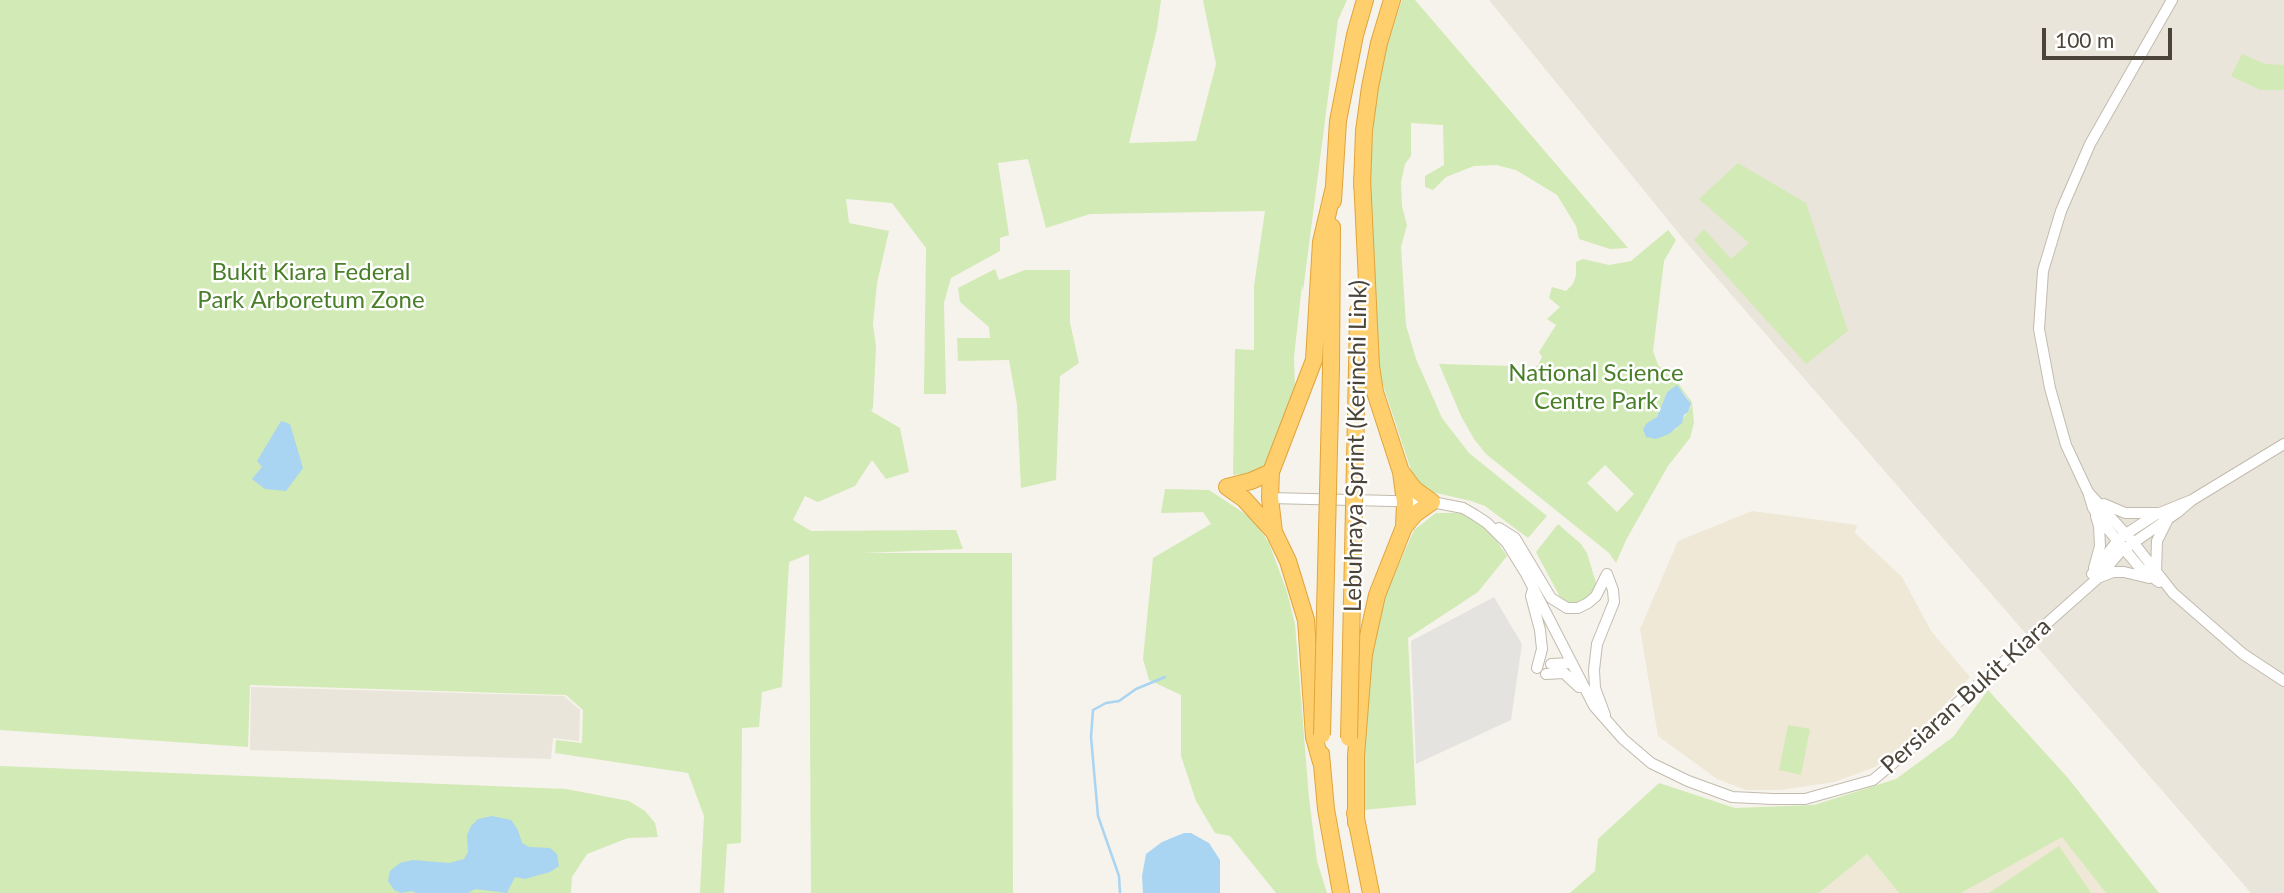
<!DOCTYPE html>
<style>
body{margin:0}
#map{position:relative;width:2284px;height:893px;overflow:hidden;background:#f6f3ec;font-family:Lato,sans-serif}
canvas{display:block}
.scale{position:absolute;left:2042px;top:28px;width:130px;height:32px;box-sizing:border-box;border:4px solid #4b4439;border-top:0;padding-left:9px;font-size:21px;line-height:24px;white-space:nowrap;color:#4b4439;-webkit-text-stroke:5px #fff;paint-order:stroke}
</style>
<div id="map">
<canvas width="2284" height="893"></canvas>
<div class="scale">100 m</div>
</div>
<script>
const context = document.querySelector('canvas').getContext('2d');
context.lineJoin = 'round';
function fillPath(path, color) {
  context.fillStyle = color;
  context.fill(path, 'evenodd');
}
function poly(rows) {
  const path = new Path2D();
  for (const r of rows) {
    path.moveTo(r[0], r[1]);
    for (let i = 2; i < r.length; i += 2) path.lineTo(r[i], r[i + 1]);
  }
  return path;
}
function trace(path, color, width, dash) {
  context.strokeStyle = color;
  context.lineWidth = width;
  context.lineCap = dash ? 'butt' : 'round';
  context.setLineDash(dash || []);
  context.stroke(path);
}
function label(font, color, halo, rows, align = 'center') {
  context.font = font + ' Lato,sans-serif';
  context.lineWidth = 5;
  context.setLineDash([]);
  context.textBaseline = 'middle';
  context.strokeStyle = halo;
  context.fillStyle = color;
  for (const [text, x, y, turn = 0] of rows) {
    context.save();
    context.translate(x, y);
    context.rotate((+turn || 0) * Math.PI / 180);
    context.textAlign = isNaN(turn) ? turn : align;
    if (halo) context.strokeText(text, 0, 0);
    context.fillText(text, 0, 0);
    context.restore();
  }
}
const residential = poly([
 [1489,0,2284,0,2284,893,2251,893,1690,247],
 [251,687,564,696,580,710,579,741,553,738,551,759,250,750]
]);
const education = poly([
 [1752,511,1857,525,1855,533,1902,577,1931,631,1970,677,1919,733,1875,767,1834,782,1781,790,1746,790,1717,779,1658,736,1640,629,1678,541],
 [2062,836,2106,893,1961,893],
 [1867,854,1899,893,1819,893]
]);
const green = poly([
 [0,0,1161,0,1157,29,1129,143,1196,141,1216,64,1203,0,1347,0,1338,20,1303,291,1302,285,1294,357,1295,391,1267,472,1233,475,1235,349,1254,350,1254,286,1265,211,1090,214,1046,228,1028,159,998,163,1009,235,1000,238,1000,251,951,278,944,303,946,394,924,394,926,248,892,203,846,199,849,223,889,231,877,283,873,324,876,347,873,408,871,411,900,428,909,472,886,479,872,460,855,486,818,502,805,496,793,520,811,531,956,530,963,549,863,553,1012,553,1013,893,811,893,809,554,789,562,782,687,762,692,759,727,742,728,741,843,727,844,724,893,700,893,704,816,688,773,555,753,556,740,582,743,583,710,566,695,250,685,248,747,0,730],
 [1402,0,1415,0,1628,248,1610,249,1579,239,1576,226,1557,195,1516,170,1496,165,1474,166,1446,177,1433,190,1425,187,1425,176,1444,165,1443,125,1411,123,1411,156,1405,164,1401,182,1402,206,1407,225,1401,247,1406,325,1416,359,1442,418,1469,453,1547,516,1528,538,1485,506,1471,501,1432,492,1420,485,1413,476,1380,376,1369,179,1377,86,1388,42],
 [2242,54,2265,64,2284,65,2284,90,2260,90,2231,76],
 [1738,163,1806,203,1848,331,1806,364,1694,240,1704,229,1731,259,1749,243,1699,199],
 [1668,230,1676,240,1664,261,1653,351,1658,365,1678,383,1692,402,1694,423,1690,438,1668,466,1626,540,1616,563,1609,553,1486,454,1474,439,1461,416,1439,364,1514,366,1525,371,1533,369,1538,365,1542,357,1539,352,1556,325,1547,319,1560,307,1549,298,1552,287,1566,291,1573,284,1576,275,1576,262,1583,259,1609,265,1631,261],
 [1677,386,1687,397,1691,407,1676,429,1656,439,1647,423,1657,417,1667,392],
 [1605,465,1634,494,1617,512,1587,483],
 [995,269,999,280,1025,270,1070,270,1070,323,1079,363,1060,376,1056,480,1021,488,1017,405,1009,360,958,361,957,338,990,338,989,327,960,302,958,288],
 [1165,489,1209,490,1253,519,1269,543,1287,592,1295,624,1309,798,1317,861,1327,893,1276,893,1230,836,1215,833,1196,801,1181,756,1181,695,1149,680,1143,659,1153,558,1211,524,1203,512,1161,513],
 [1436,513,1463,513,1489,530,1507,556,1478,592,1408,638,1416,805,1363,810,1366,694,1380,607,1414,530],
 [1558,524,1581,544,1587,553,1596,583,1594,590,1584,600,1573,605,1560,597,1536,552],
 [1988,690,2068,778,2159,893,2106,893,2062,837,1961,893,1899,893,1867,854,1819,893,1570,893,1595,871,1598,839,1659,783,1735,808,1814,805,1896,779,1953,737],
 [1788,725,1810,729,1801,775,1779,770],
 [0,766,566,789,629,801,645,811,655,823,658,837,628,838,587,854,572,877,571,893,0,893],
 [2059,846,2091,893,1989,893]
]);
const parking = poly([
 [1494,597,1522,644,1511,720,1416,764,1411,641]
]);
const water = poly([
 [1677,385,1691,404,1688,412,1684,415,1682,423,1669,434,1656,439,1646,437,1643,429,1647,423,1657,417,1667,392],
 [281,421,290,424,303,468,286,491,265,489,252,479,262,467,257,461],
 [492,816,511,820,518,830,522,843,529,847,550,848,557,854,559,866,550,872,525,879,515,877,507,893,475,889,468,893,416,893,412,891,401,893,394,890,388,881,390,871,400,863,413,860,449,863,464,859,468,852,467,835,471,826,478,819],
 [1184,833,1191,833,1209,843,1220,860,1220,893,1143,893,1142,876,1146,854,1162,842]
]);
const stream = poly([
 [1120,893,1119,876,1098,816,1091,737,1093,710,1106,703,1119,701,1136,689,1165,677]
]);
const tertiary = poly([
 [2172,0,2090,144,2061,211,2043,271,2039,329,2050,388,2066,445,2088,492,2133,542,2173,593,2243,654,2284,681],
 [2089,495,2093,508,2102,522,2140,568,2159,582],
 [1270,498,1432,502,1463,508,1475,515,1487,523,1507,543,1525,572,1594,706,1623,739,1651,763,1688,781,1732,797,1773,799,1805,799,1873,780,1928,734,1956,704,2098,578,2120,552,2178,512,2192,500],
 [2104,504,2125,513,2156,513],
 [1499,528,1515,538,1551,598,1567,608,1578,608,1588,603,1596,596,1607,574],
 [2094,568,2100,546,2099,526,2096,516],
 [2156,572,2157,541,2167,521],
 [2092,574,2118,540,2126,534,2155,515,2192,500,2284,444],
 [2100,577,2113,572,2124,572,2149,578],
 [1533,589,1531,596,1540,630,1542,649,1537,668],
 [1551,664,1572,663],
 [1546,674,1564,673,1579,687],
 [1605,715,1595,688,1594,670,1597,644,1614,602,1613,590,1607,574]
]);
const motorway = poly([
 [1362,187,1364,131,1370,87,1379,43,1392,0],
 [1333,201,1338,121,1355,35,1365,0],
 [1331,368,1332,227],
 [1357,368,1358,311],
 [1403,474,1414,489,1432,502,1415,514,1404,527],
 [1227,487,1244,499,1273,531],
 [1227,487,1251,481,1271,472],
 [1321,754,1326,809,1341,893],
 [1321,762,1314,737,1306,620,1288,561,1274,532,1270,498,1271,472,1314,360,1321,242,1333,191],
 [1355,813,1371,893],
 [1356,823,1356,756,1364,654,1377,595,1404,527,1405,502,1401,472,1375,392,1371,366,1362,178]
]);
const motorwayBridge = poly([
 [1322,735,1331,368],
 [1349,738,1357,368]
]);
const parkNames = [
 ["Bukit Kiara Federal",311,272],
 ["Park Arboretum Zone",311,300],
 ["National Science",1596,373],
 ["Centre Park",1596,401]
];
const streetNames = [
 ["Lebuhraya Sprint (Kerinchi Link)",1356,446,-89],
 ["Persiaran Bukit Kiara",1966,696,-42]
];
fillPath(residential, '#eae5da');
fillPath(education, '#efe8d6');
fillPath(green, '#d2eab5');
fillPath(parking, '#e5e3e0');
fillPath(water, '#a9d4f2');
trace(stream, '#a9d4f2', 2.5);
trace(tertiary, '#c2bbae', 12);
trace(motorway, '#e0a43c', 18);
trace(tertiary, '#fff', 10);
trace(motorway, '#ffcf6e', 16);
trace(motorwayBridge, '#e0a43c', 18, []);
trace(motorwayBridge, '#ffcf6e', 16);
label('24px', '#4a7f2a', '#fff', parkNames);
label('24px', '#4b4439', '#fff', streetNames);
</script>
